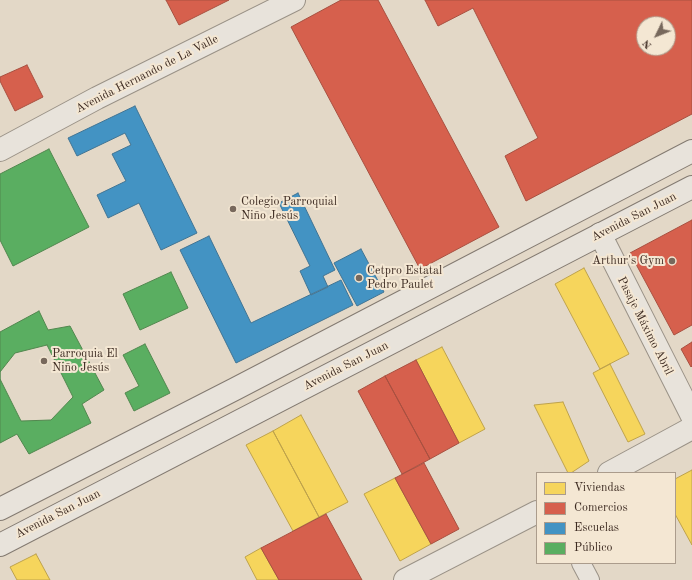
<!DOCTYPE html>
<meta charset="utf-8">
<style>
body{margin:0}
#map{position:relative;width:692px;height:580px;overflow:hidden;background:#e3d8c7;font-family:"Old Standard TT",serif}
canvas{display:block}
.legend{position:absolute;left:536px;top:472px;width:140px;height:92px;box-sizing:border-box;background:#f4e7d3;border:1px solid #ab9c8c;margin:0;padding:5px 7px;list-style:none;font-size:12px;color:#3d2b22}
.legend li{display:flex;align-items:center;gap:8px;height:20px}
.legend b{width:20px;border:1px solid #ab9c8c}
.north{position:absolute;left:636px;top:16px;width:40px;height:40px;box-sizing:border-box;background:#f4e7d3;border:1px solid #ab9c8c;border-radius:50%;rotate:227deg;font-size:11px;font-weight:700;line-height:16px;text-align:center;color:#3d2b22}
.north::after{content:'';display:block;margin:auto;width:14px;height:18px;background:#77685c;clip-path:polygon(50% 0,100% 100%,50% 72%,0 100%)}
</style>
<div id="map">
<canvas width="692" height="580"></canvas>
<ul class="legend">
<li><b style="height:11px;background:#f6d55c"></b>Viviendas</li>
<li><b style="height:11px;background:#d6604d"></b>Comercios</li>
<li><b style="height:11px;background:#4393c3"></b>Escuelas</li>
<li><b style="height:11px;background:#5aae61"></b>Público</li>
</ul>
<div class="north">N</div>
</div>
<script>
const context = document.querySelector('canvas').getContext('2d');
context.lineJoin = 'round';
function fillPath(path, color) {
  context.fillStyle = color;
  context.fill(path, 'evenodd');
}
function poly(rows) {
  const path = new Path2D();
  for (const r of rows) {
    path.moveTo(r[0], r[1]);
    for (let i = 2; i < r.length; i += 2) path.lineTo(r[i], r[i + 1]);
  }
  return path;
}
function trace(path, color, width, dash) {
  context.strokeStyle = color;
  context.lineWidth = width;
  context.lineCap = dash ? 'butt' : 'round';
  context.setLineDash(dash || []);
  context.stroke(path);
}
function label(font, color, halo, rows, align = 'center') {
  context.font = font + ' "Old Standard TT",serif';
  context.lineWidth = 4;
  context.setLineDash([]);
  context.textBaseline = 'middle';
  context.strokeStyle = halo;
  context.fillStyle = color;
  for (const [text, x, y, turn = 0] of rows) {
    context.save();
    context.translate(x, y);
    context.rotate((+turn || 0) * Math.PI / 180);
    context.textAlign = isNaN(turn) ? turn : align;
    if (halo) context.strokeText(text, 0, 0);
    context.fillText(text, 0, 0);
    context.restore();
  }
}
const homes = poly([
 [584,268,629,354,600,369,555,284,584,268],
 [442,347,485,429,459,443,416,360,442,347],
 [610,364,645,434,628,442,593,373,610,364],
 [563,402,589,461,571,473,568,473,534,405,563,402],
 [301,415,348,502,319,517,273,431,301,415],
 [273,431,319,517,293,531,246,445,273,431],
 [692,470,692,545,675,514,675,479,692,470],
 [395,478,431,544,400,561,364,494,395,478],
 [261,548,279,580,257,580,245,557,261,548],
 [36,554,50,580,17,580,10,567,36,554]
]);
const shops = poly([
 [166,0,229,0,179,25,166,0],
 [341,0,378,0,499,227,420,269,291,27,341,0],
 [425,0,692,0,692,114,526,201,505,156,538,138,473,8,438,26,425,0],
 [644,24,668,24,668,48,644,48,644,24],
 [27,65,43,97,15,111,0,81,0,77,27,65],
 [692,220,692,325,674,335,630,253,692,220],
 [692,342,692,366,691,367,681,349,692,342],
 [416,360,459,443,430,459,385,376,416,360],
 [385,376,430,459,402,474,358,391,385,376],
 [424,463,459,529,431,544,395,478,424,463],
 [326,514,362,580,279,580,261,548,326,514]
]);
const schools = poly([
 [135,106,197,233,161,250,139,203,108,218,97,195,126,181,112,154,131,145,125,133,77,156,68,138,135,106],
 [298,193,335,270,323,276,328,287,311,295,300,271,310,266,279,203,298,193],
 [209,236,251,323,341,280,353,305,236,363,180,250,209,236],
 [361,249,384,292,357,306,334,263,361,249]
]);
const public = poly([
 [49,149,89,227,13,266,0,240,0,174,49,149],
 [171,272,188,308,140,330,123,294,171,272],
 [39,311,48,330,70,326,104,390,82,404,91,423,29,454,17,434,0,443,0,332,39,311],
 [145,344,170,393,134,411,125,393,139,386,123,355,145,344],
 [47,345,73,397,51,420,21,421,0,379,0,372,15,353,47,345]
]);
const pedestrian = poly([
 [581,563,590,580]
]);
const minor = poly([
 [0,150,97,98,294,0],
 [600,234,692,416],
 [609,473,692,428],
 [405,580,537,512]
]);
const secondary = poly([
 [0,509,235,389,692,151],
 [0,545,692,187]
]);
const markers = [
 [233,209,4,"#77685c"],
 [672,261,4,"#77685c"],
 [359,278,4,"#77685c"],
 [44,361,4,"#77685c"]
];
const streetNames = [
 ["Avenida Hernando de La Valle",147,74,-27],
 ["Avenida San Juan",634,217,-27],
 ["Pasaje Máximo Abril",645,326,63],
 ["Avenida San Juan",346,366,-27],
 ["Avenida San Juan",58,514,-27]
];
const poiNames = [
 ["Colegio Parroquial",241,202],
 ["Niño Jesús",241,216],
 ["Arthur's Gym",664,261,"right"],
 ["Cetpro Estatal",367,271],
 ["Pedro Paulet",367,285],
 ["Parroquia El",52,354],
 ["Niño Jesús",52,368]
];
fillPath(homes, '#f6d55c');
trace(homes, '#bea24b', 1);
fillPath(shops, '#d6604d');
trace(shops, '#a85040', 1);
fillPath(schools, '#4393c3');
trace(schools, '#417493', 1);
fillPath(public, '#5aae61');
trace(public, '#51874e', 1);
trace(pedestrian, '#9a9287', 20);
trace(minor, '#9a9287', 24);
trace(secondary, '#837a71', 24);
trace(pedestrian, '#e8e3db', 18);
trace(minor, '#e8e3db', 22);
trace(secondary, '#e8e3db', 22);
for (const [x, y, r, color] of markers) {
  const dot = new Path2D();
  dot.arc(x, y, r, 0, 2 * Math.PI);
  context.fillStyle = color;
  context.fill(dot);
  trace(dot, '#f4e7d3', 1.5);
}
label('12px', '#3d2b22', '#f4e7d3', streetNames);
label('12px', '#3d2b22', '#f4e7d3', poiNames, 'left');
</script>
